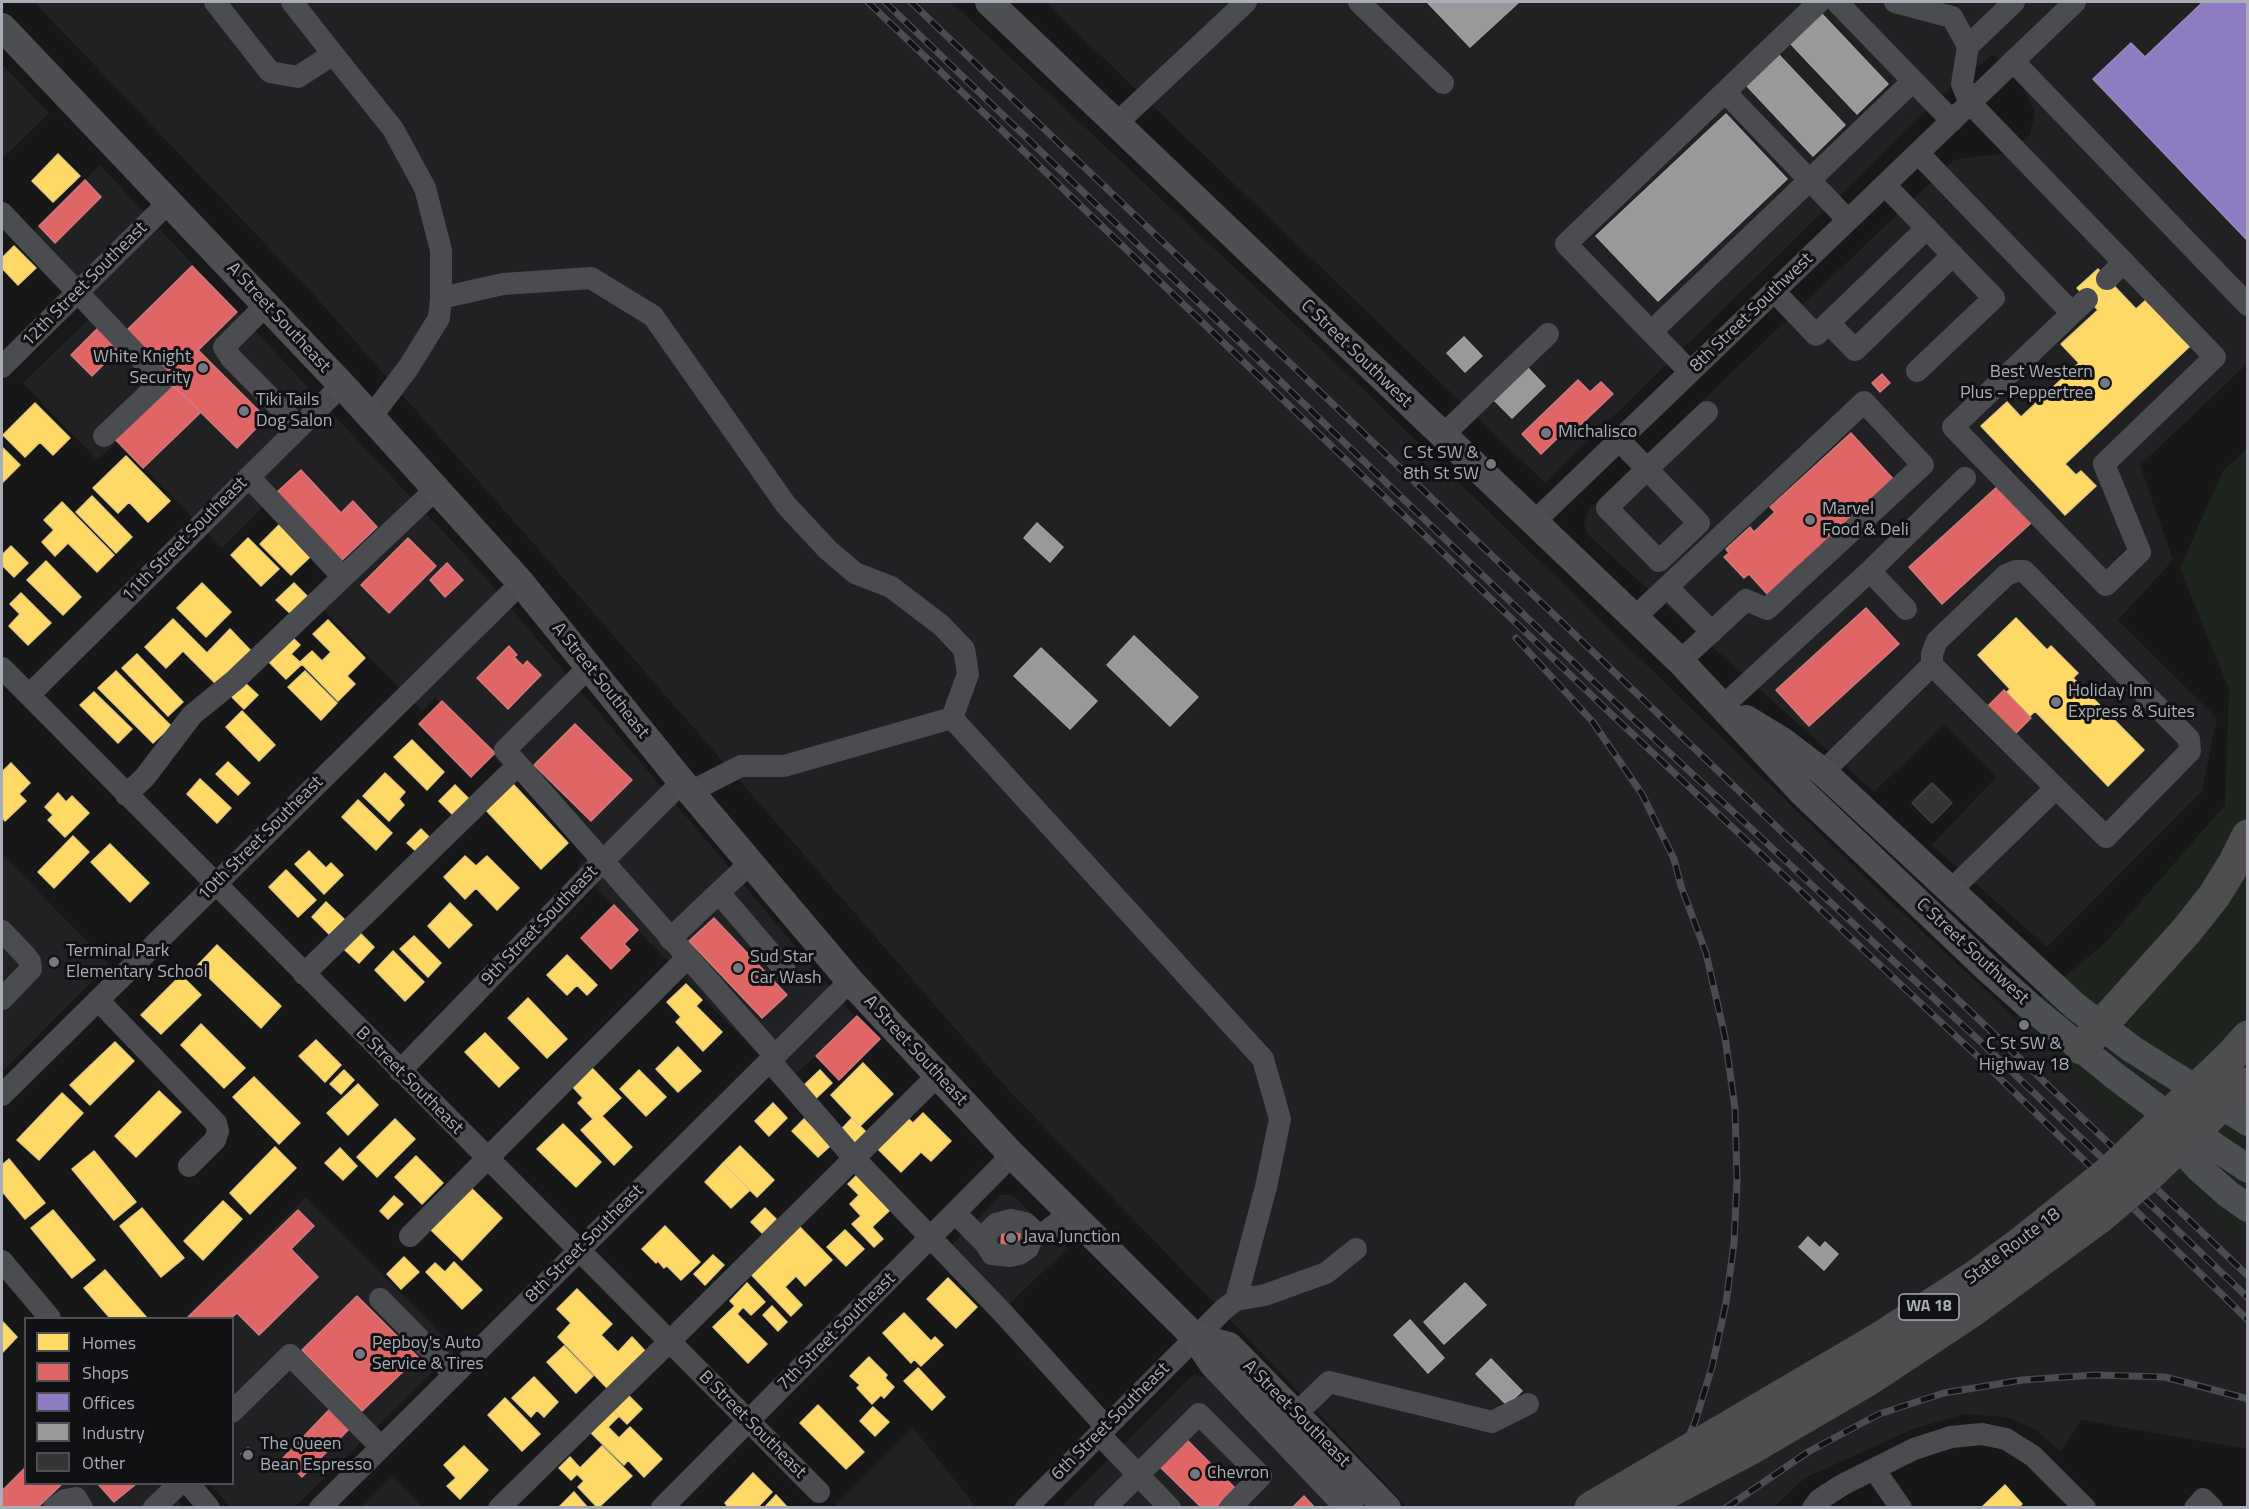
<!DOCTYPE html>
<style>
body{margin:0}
#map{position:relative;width:2249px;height:1509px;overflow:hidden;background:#171717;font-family:"Titillium Web",sans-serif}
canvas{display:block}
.frame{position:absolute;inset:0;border:3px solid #a8adb8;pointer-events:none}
.legend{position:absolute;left:24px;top:1317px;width:210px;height:168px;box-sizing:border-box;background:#111113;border:2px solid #4d4f55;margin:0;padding:8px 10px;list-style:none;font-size:18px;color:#a8adb8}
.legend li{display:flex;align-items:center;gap:12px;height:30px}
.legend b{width:30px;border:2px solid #4d4f55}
</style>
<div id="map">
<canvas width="2249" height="1509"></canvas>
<div class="frame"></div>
<ul class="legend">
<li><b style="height:16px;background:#ffd966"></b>Homes</li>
<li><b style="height:16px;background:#e06666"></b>Shops</li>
<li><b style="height:16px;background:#8e7cc3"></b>Offices</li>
<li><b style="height:16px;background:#999"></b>Industry</li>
<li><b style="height:16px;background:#353536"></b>Other</li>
</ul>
</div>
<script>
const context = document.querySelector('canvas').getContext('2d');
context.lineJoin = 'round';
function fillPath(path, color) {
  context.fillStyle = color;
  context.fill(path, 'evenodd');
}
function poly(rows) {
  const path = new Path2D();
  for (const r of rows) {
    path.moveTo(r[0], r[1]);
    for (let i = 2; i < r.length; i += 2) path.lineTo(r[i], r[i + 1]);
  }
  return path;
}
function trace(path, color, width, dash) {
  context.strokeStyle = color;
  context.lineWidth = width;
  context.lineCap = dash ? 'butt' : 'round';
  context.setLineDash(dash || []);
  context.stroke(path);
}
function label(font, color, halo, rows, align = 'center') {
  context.font = font + ' "Titillium Web",sans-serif';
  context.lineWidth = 6;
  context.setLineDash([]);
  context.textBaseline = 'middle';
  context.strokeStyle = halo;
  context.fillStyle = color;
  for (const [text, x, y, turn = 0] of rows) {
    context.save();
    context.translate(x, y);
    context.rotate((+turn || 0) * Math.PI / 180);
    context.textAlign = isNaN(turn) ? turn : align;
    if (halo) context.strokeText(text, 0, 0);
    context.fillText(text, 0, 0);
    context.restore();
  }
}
const built = poly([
 [34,2,951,2,1332,359,1876,888,2015,1018,2247,1247,2247,1449,2081,1420,2061,1451,2034,1429,2007,1417,1965,1414,1913,1429,1805,1478,1774,1507,1407,1507,1201,1289,1013,1095,526,535,315,296],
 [1045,2,2247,2,2247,364,2140,465,2173,560,2118,620,2217,718,2202,791,2047,947,1932,845,1996,777,1945,724,1874,792,1588,535,1584,523,1589,509,1954,160,1977,156,2006,154,2030,135,2035,112,2025,91,1993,55,1956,82,1545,483],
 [2,64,49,113,2,159],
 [100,165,478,569,856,1018,786,1083,577,868,589,856,529,793,435,698,422,711,313,599,335,577,265,505,222,548,118,441,97,460,23,383,104,304,33,231],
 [2,854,109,964,2,1072],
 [1001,1195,1013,1195,1068,1248,995,1317,938,1259],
 [306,1197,456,1349,295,1507,231,1507,210,1484,232,1484,232,1318,184,1318],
 [1194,1375,1207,1377,1336,1508,1060,1508,1188,1379],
 [913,1428,976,1507,834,1507],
 [25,1465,26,1484,165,1484,184,1507,2,1508,2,1488],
 [391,1476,423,1507,360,1507]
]);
const green = poly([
 [2247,449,2247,1247,2015,1018,2105,943,2225,805,2229,689,2180,568,2223,471]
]);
const homes = poly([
 [58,154,80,176,53,202,32,181,58,154],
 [14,246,36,268,18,285,2,268,2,258,14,246],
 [2098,269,2136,309,2146,300,2190,346,2065,464,2076,475,2081,471,2096,486,2065,515,1981,426,2007,402,2021,417,2079,363,2061,344,2098,310,2077,288,2098,269],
 [35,403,70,438,53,455,40,442,25,457,3,435,35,403],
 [2,447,20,465,2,483,2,447],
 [126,456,170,501,148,522,129,502,118,513,93,488,126,456],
 [92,496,132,537,116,553,76,512,92,496],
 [62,502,114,555,97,572,68,543,55,556,42,542,54,530,44,520,62,502],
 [280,524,311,556,291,575,260,544,280,524],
 [248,538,279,569,261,586,231,555,248,538],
 [11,546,28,563,14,577,2,565,2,555,11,546],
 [46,561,81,597,63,615,27,580,46,561],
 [202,583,231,612,206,637,177,608,202,583],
 [294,583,309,598,292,615,276,600,294,583],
 [21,593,51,623,28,645,9,626,20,614,10,604,21,593],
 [2016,618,2047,650,2051,646,2078,673,2073,678,2144,750,2108,786,2035,711,2029,717,2006,693,2010,689,1978,655,2016,618],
 [173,619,207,653,230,629,251,651,217,685,183,651,166,668,145,647,173,619],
 [328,620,365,658,347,676,355,684,338,701,300,662,312,651,322,661,331,652,313,634,328,620],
 [292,637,300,645,291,654,302,664,286,679,268,661,292,637],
 [137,654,183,702,168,716,122,668,137,654],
 [116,671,171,726,153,743,98,688,116,671],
 [305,671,337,703,321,720,288,687,305,671],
 [245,683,258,695,244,709,232,697,245,683],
 [94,692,132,729,118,743,80,705,94,692],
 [242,711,275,745,259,761,226,727,242,711],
 [412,740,444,772,427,790,394,757,412,740],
 [228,762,250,783,238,795,216,774,228,762],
 [11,763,30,783,19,794,26,801,5,821,2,817,2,772,11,763],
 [385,773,405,792,399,799,404,805,389,821,363,796,385,773],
 [200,779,231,808,217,823,187,794,200,779],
 [512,783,568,843,541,869,485,809,512,783],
 [455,785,471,801,455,817,439,801,455,785],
 [58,793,66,802,72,796,89,813,65,837,48,820,53,815,45,807,58,793],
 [358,800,392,833,376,850,342,817,358,800],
 [421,829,431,839,418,853,407,843,421,829],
 [73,836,89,852,54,888,38,872,73,836],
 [110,844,149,883,130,902,91,862,110,844],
 [309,851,326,868,331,863,343,875,324,894,295,864,309,851],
 [465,856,476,866,487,856,519,888,497,910,476,888,465,899,444,877,465,856],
 [286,870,316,900,298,917,269,887,286,870],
 [326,902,345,920,331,936,312,917,326,902],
 [450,903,472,925,449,948,428,926,450,903],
 [361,934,374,947,359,963,345,950,361,934],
 [414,936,441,963,428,977,400,949,414,936],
 [217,945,281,1006,261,1028,197,966,217,945],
 [393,951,424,982,405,1001,375,970,393,951],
 [567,955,597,985,587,995,577,985,567,995,547,975,567,955],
 [181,975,201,995,161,1034,141,1015,181,975],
 [686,984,702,1000,696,1006,722,1032,703,1051,676,1022,681,1017,667,1002,686,984],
 [528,998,567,1039,547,1058,508,1018,528,998],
 [201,1024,245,1068,224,1088,181,1045,201,1024],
 [485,1033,519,1068,499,1087,465,1052,485,1033],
 [316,1040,341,1065,325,1082,299,1056,316,1040],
 [115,1042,134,1061,90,1105,70,1085,115,1042],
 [678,1047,701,1071,678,1092,656,1069,678,1047],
 [863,1063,893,1094,860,1126,831,1095,863,1063],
 [591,1067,621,1098,602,1116,632,1147,614,1165,581,1130,593,1119,578,1103,583,1098,572,1086,591,1067],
 [344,1070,354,1080,341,1094,330,1084,344,1070],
 [639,1070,666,1097,646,1116,620,1089,639,1070],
 [820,1070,832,1083,811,1103,799,1090,820,1070],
 [254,1077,300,1123,279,1144,233,1097,254,1077],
 [358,1084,378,1105,348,1135,327,1113,358,1084],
 [159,1091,181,1112,136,1157,115,1136,159,1091],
 [62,1093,83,1113,39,1160,17,1140,62,1093],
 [773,1103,787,1118,769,1136,755,1121,773,1103],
 [923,1113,951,1141,931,1161,921,1152,901,1172,873,1144,903,1114,913,1123,923,1113],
 [852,1118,866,1132,850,1148,836,1135,852,1118],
 [395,1119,415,1139,377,1177,357,1157,395,1119],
 [804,1119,830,1146,818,1157,792,1131,804,1119],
 [563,1124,601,1162,576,1187,537,1149,563,1124],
 [740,1146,774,1180,757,1197,723,1163,740,1146],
 [275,1147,296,1168,250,1214,230,1193,275,1147],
 [340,1148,357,1166,343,1180,325,1163,340,1148],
 [94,1151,136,1202,114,1220,72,1169,94,1151],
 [416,1156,443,1183,422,1204,395,1177,416,1156],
 [9,1159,45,1203,25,1219,2,1191,2,1165,9,1159],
 [723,1163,750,1190,731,1208,705,1182,723,1163],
 [857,1175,890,1210,872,1227,883,1239,874,1247,852,1224,861,1216,850,1204,859,1195,848,1184,857,1175],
 [470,1187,502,1218,462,1260,429,1228,470,1187],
 [394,1196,403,1204,388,1219,380,1211,394,1196],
 [223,1201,242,1219,203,1260,184,1241,223,1201],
 [142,1208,184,1258,161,1277,120,1226,142,1208],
 [765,1208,776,1219,762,1233,751,1222,765,1208],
 [53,1210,95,1260,72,1278,31,1228,53,1210],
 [794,1221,832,1260,805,1286,796,1276,785,1287,802,1305,791,1316,746,1269,794,1221],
 [665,1226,700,1262,681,1280,667,1266,664,1268,658,1261,656,1263,642,1249,665,1226],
 [845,1230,864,1249,846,1266,827,1247,845,1230],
 [713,1255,724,1265,705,1285,694,1274,713,1255],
 [404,1257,419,1272,401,1289,387,1274,404,1257],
 [454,1262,482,1290,462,1309,426,1272,435,1263,445,1272,454,1262],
 [105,1270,147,1318,110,1318,84,1288,105,1270],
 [948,1278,977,1307,956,1328,927,1299,948,1278],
 [747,1283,765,1302,751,1315,743,1307,737,1314,767,1344,748,1363,713,1327,735,1306,730,1301,747,1283],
 [577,1289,612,1324,601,1335,618,1352,632,1337,646,1352,608,1389,558,1337,571,1323,557,1309,577,1289],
 [772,1306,787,1322,778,1331,763,1315,772,1306],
 [904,1313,931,1341,935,1337,943,1345,921,1366,914,1359,911,1363,883,1333,904,1313],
 [2,1321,17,1337,2,1353,2,1321],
 [564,1346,593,1376,576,1393,547,1362,564,1346],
 [869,1357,887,1375,885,1378,894,1387,884,1398,881,1395,872,1404,857,1388,860,1385,850,1376,869,1357],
 [918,1368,945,1397,932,1410,904,1381,918,1368],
 [534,1377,558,1402,544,1417,537,1410,531,1417,512,1398,534,1377],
 [629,1396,642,1409,627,1424,612,1409,629,1396],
 [505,1398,540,1434,522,1451,488,1415,505,1398],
 [818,1405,864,1452,846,1469,800,1423,818,1405],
 [608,1406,619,1416,608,1427,619,1438,630,1427,662,1459,644,1477,628,1460,624,1465,586,1428,608,1406],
 [873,1407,889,1422,875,1436,860,1421,873,1407],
 [464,1446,488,1470,460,1499,447,1486,456,1478,444,1465,464,1446],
 [602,1446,632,1476,598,1508,578,1487,584,1481,577,1474,571,1480,559,1468,570,1457,580,1468,602,1446],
 [753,1473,772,1492,757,1508,729,1508,725,1503,753,1473],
 [2005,1485,2022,1504,2018,1508,1981,1508,2005,1485],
 [574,1492,588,1508,558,1508,574,1492],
 [776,1495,788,1508,764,1508,776,1495]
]);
const shops = poly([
 [85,180,101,197,55,243,39,226,85,180],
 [192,266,237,312,168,380,122,335,192,266],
 [98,328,119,349,92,376,71,355,98,328],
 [198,350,266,418,237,448,168,380,198,350],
 [1882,374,1890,383,1880,392,1872,383,1882,374],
 [1578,380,1590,392,1601,382,1613,394,1571,434,1566,430,1541,454,1522,434,1578,380],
 [171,383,201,412,143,468,114,438,171,383],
 [1851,433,1895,481,1770,597,1749,574,1744,578,1724,557,1729,553,1726,549,1750,527,1754,532,1775,512,1770,507,1851,433],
 [301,470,341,513,353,501,377,527,341,561,276,493,301,470],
 [1998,486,2031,523,1942,604,1909,567,1998,486],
 [408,538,436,566,389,613,361,585,408,538],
 [447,563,463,580,445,597,430,580,447,563],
 [1866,608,1899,644,1809,726,1776,690,1866,608],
 [509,646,517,655,514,657,523,666,527,661,541,675,508,709,477,678,509,646],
 [2004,690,2031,718,2005,744,1978,716,2004,690],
 [442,701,495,753,471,777,419,724,442,701],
 [575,724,632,780,591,821,534,765,575,724],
 [614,905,638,930,624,944,630,950,611,969,581,938,614,905],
 [714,918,787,995,762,1018,689,941,714,918],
 [857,1016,880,1039,839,1080,816,1056,857,1016],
 [298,1210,314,1226,291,1249,318,1277,259,1335,237,1313,231,1318,187,1318,298,1210],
 [1002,1228,1020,1229,1020,1249,1001,1248,1002,1228],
 [357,1296,418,1357,362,1411,302,1350,357,1296],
 [329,1410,349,1429,302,1477,283,1458,329,1410],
 [1181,1434,1235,1488,1215,1508,1202,1508,1154,1461,1181,1434],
 [248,1448,254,1455,247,1461,241,1454,248,1448],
 [26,1467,26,1484,62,1484,37,1508,2,1508,2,1491,26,1467],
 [98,1484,136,1484,114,1502,98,1484],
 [1304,1496,1315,1508,1292,1508,1304,1496]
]);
const offices = poly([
 [2203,2,2248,2,2248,241,2093,79,2131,43,2145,57,2203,2]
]);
const industry = poly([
 [1427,2,1519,2,1470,47,1427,2],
 [1821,13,1888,84,1857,114,1790,43,1821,13],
 [1778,54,1845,125,1813,156,1746,85,1778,54],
 [1726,114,1787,179,1658,301,1596,236,1726,114],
 [1464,337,1482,356,1465,372,1447,353,1464,337],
 [1526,366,1545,386,1512,418,1493,399,1526,366],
 [1037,523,1063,547,1050,562,1024,538,1037,523],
 [1134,636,1198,697,1170,726,1107,665,1134,636],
 [1041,648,1097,701,1070,729,1014,676,1041,648],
 [1808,1237,1820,1248,1825,1242,1838,1254,1824,1270,1799,1247,1808,1237],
 [1465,1283,1486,1305,1444,1344,1424,1322,1465,1283],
 [1410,1320,1444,1358,1428,1373,1394,1335,1410,1320],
 [1491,1359,1522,1391,1507,1405,1476,1374,1491,1359]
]);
const building = poly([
 [1932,783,1952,803,1932,823,1912,803,1932,783]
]);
const minor = poly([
 [215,2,270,72,298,77,333,54,292,2],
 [1359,2,1443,83],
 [1837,2,1952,121],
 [1895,2,1952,17,1968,46,1962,84,1970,103,2215,357,2104,464,2140,552,2106,585,1953,427,2087,299],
 [1968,46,2014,2],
 [333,54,393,129,425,188,441,250,441,298,439,318,408,368,371,417],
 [2013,61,2248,305],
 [1725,92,1848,220],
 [1116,124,1246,2],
 [1918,153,2072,313],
 [1885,185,1994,298,1917,371],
 [2,213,162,381,104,436],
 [2107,279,2124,262],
 [1774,291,1816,335,1927,228],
 [441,298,503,284,591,278,653,316,786,505,828,550,855,573,891,587,941,625,964,649,968,674,952,718],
 [266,305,224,347,231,358,299,427],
 [1829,323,1855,350,1953,255],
 [1651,332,1913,81],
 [2,367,168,203],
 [1690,372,1566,244,1819,2],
 [1442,436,1548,334],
 [1619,440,1647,469,1699,523,1659,561,1607,508,1647,469,1707,412],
 [249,477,343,577,436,489],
 [1533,523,2075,2],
 [1870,571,1906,609],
 [1667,587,1712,632],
 [1634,618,1864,402,1923,465,1767,609,1746,600,1680,661],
 [589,667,505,750,775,1056],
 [2,668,819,1492],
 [29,695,342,385],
 [1723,706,1870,571,1965,478],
 [1823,772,1932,665],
 [690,792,741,766,784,766,952,718,1263,1059,1280,1119,1266,1187,1236,1300],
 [126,795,145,777,192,715,235,680,343,577],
 [1950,891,2056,788,2106,837,2190,751,2189,739,2024,571,2016,571,2006,575,1937,641,1932,654,1932,665,2056,788],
 [719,893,785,970],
 [2,931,25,955,30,962,31,969,2,999],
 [670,939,750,863],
 [304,974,517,766],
 [98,1000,216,1123,218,1131,215,1140,189,1166],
 [770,1061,854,1158,1003,1313,1106,1427],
 [400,1071,602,862,682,782],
 [2,1095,521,583],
 [955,1213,985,1243,992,1254,1010,1256,1019,1254,1028,1248,1033,1236,1030,1227,1025,1223,1011,1220,996,1224,988,1232,985,1243],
 [410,1236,687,958],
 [1033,1236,1047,1231,1070,1213],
 [2,1261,50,1318],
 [380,1299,454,1374],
 [232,1412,290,1355,381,1447],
 [1296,1414,1329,1382,1492,1422,1528,1404],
 [1099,1434,1170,1508],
 [1874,1469,1901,1508],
 [189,1484,209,1508],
 [54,1508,65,1500,76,1498,82,1508],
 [154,1508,179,1484],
 [320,1508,850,981],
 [499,1508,669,1342,938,1075],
 [662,1508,1012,1155],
 [1026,1508,1224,1309,1236,1300,1265,1295,1326,1273,1356,1249],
 [1105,1508,1199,1414,1261,1476,1230,1508],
 [1813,1508,1819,1500,1842,1485,1914,1449,1951,1437,1982,1434,2006,1439,2033,1456,2085,1508],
 [2195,1508,2203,1499,2212,1508]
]);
const major = poly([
 [989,2,1680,661,1801,791,1988,969,2034,1010,2115,1076,2155,1106,2248,1169],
 [2,27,342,385,521,583,682,782,850,981,1012,1155,1195,1337,1213,1364,1350,1508],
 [1746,719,1782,741,1823,772,2075,1006,2132,1049,2248,1122],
 [2164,1131,2200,1169,2228,1194,2248,1208],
 [1195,1337,1229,1346,1387,1508]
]);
const highway = poly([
 [2081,1048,2187,930,2214,896,2235,862,2248,836],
 [2231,1056,2248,1037]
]);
const rail = poly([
 [868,2,1609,712,1975,1054,2248,1320],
 [885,2,1616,703,1984,1045,2248,1298],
 [911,2,2248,1276],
 [1516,638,1592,721,1642,794,1674,859,1681,886,1706,953,1725,1037,1735,1108,1737,1181,1734,1243,1726,1303,1712,1367,1695,1422,1657,1508],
 [1726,1508,1808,1452,1879,1414,1944,1393,2022,1380,2095,1375,2165,1377,2248,1399]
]);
const highwayBridge = poly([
 [1591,1508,1877,1340,1976,1276,2021,1243,2113,1169,2231,1056],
 [1637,1508,1746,1451,1869,1379,1973,1310,2101,1216,2149,1175,2243,1084]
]);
const markers = [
 [203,368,6,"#757880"],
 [2105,383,6,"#757880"],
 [244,411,6,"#757880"],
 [1546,433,6,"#757880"],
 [1491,464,6,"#757880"],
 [1810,520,6,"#757880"],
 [2056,702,6,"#757880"],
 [54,962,6,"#757880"],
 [738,968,6,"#757880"],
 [2024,1025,6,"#757880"],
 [1011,1238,6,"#757880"],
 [360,1354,6,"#757880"],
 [248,1455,6,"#757880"],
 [1195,1474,6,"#757880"]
];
const shields = [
 [1929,1307,60]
];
const shieldNames = [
 ["WA 18",1929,1307]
];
const streetNames = [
 ["12th Street Southeast",85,285,-45],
 ["8th Street Southwest",1752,313,-44],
 ["A Street Southeast",278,318,47],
 ["C Street Southwest",1356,354,44],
 ["11th Street Southeast",185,540,-45],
 ["A Street Southeast",600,681,51],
 ["10th Street Southeast",261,839,-45],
 ["9th Street Southeast",540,926,-46],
 ["C Street Southwest",1972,952,43],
 ["A Street Southeast",915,1051,47],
 ["B Street Southeast",409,1081,45],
 ["8th Street Southeast",585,1244,-45],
 ["State Route 18",2013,1247,-37],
 ["7th Street Southeast",837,1332,-45],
 ["A Street Southeast",1296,1414,45],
 ["6th Street Southeast",1111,1422,-45],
 ["B Street Southeast",752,1425,45]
];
const poiNames = [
 ["White Knight",191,358,"right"],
 ["Security",191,379,"right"],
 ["Best Western",2093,373,"right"],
 ["Plus - Peppertree",2093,394,"right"],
 ["Tiki Tails",256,401],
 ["Dog Salon",256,422],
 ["Michalisco",1558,433],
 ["C St SW &",1479,454,"right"],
 ["8th St SW",1479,475,"right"],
 ["Marvel",1822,510],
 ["Food & Deli",1822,531],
 ["Holiday Inn",2068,692],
 ["Express & Suites",2068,713],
 ["Terminal Park",66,952],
 ["Elementary School",66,973],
 ["Sud Star",750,958],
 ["Car Wash",750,979],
 ["C St SW &",2024,1045,"center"],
 ["Highway 18",2024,1066,"center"],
 ["Java Junction",1023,1238],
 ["Pepboy's Auto",372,1344],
 ["Service & Tires",372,1365],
 ["The Queen",260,1445],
 ["Bean Espresso",260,1466],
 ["Chevron",1207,1474]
];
fillPath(built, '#212123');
fillPath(green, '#1d241e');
fillPath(homes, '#ffd966');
trace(homes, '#e5cc7f', 1.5);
fillPath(shops, '#e06666');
trace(shops, '#cf7b7f', 1.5);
fillPath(offices, '#8e7cc3');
trace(offices, '#968bc0', 1.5);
fillPath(industry, '#999');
trace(industry, '#9e9fa2', 1.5);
fillPath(building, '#353536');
trace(building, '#3f4043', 1.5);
trace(minor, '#4b4c50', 22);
trace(major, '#4d4f52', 28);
trace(highway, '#4e4e51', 33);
trace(rail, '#4b4c4f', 7);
trace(rail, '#111113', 4.5, [14]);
trace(highwayBridge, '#4e4e51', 33);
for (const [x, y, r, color] of markers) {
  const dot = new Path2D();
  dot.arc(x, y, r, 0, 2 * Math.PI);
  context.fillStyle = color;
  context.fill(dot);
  trace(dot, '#111113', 2);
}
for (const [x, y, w] of shields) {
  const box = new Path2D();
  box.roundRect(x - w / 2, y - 13, w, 26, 4.5);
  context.fillStyle = '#111113';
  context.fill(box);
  trace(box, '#a8adb8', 1.5);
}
label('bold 16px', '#a8adb8', null, shieldNames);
label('18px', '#a8adb8', '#111113', streetNames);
label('18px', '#a8adb8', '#111113', poiNames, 'left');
</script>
